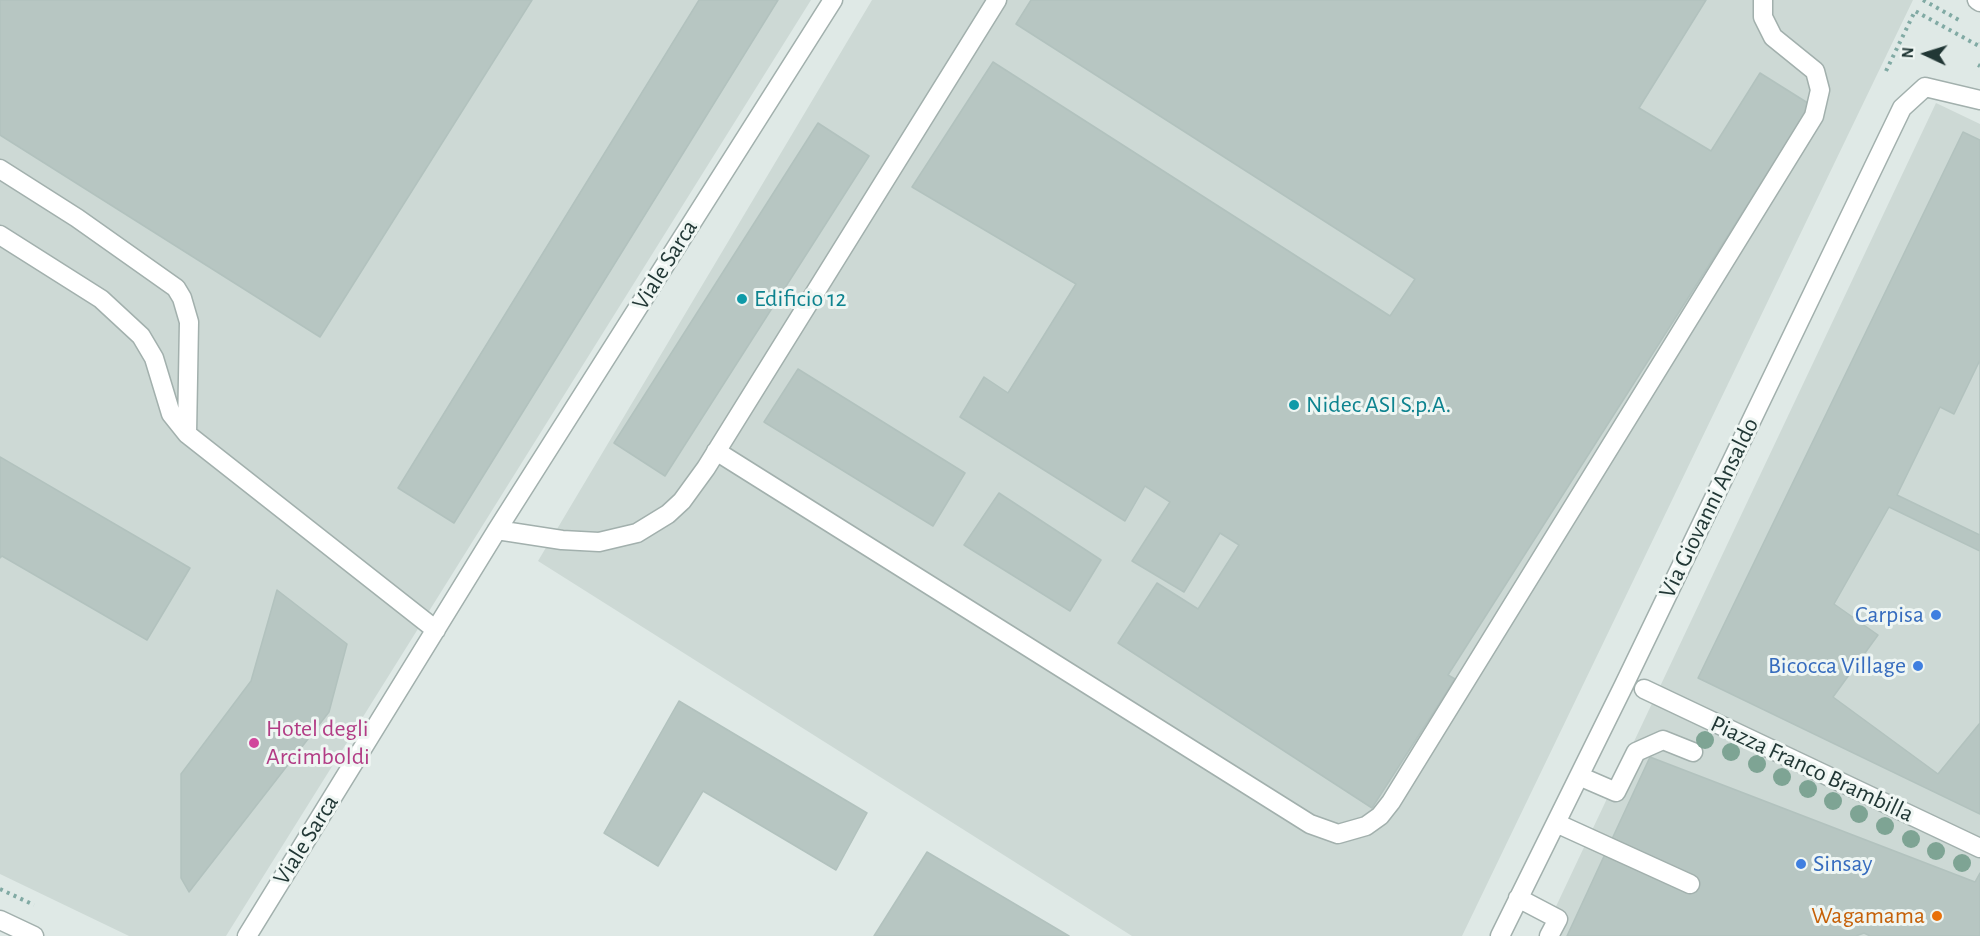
<!DOCTYPE html>
<style>
body{margin:0}
#map{position:relative;width:1980px;height:936px;overflow:hidden;background:#dfe9e6;font-family:"Alegreya Sans",sans-serif}
canvas{display:block}
.north{position:absolute;left:1896px;top:24px;width:60px;height:60px;-webkit-text-stroke:4px #eff6f3;paint-order:stroke;rotate:274deg;font-size:16px;font-weight:700;line-height:24px;text-align:center;color:#213735}
.north::after{content:'';display:block;margin:auto;width:21px;height:27px;background:#213735;clip-path:polygon(50% 0,100% 100%,50% 72%,0 100%)}
</style>
<div id="map">
<canvas width="1980" height="936"></canvas>
<div class="north">N</div>
</div>
<script>
const context = document.querySelector('canvas').getContext('2d');
context.lineJoin = 'round';
function fillPath(path, color) {
  context.fillStyle = color;
  context.fill(path, 'evenodd');
}
function poly(rows) {
  const path = new Path2D();
  for (const r of rows) {
    path.moveTo(r[0], r[1]);
    for (let i = 2; i < r.length; i += 2) path.lineTo(r[i], r[i + 1]);
  }
  return path;
}
function trace(path, color, width, dash) {
  context.strokeStyle = color;
  context.lineWidth = width;
  context.lineCap = dash ? 'butt' : 'round';
  context.setLineDash(dash || []);
  context.stroke(path);
}
function label(font, color, halo, rows, align = 'center') {
  context.font = font + ' "Alegreya Sans",sans-serif';
  context.lineWidth = 6;
  context.setLineDash([]);
  context.textBaseline = 'middle';
  context.strokeStyle = halo;
  context.fillStyle = color;
  for (const [text, x, y, turn = 0] of rows) {
    context.save();
    context.translate(x, y);
    context.rotate((+turn || 0) * Math.PI / 180);
    context.textAlign = isNaN(turn) ? turn : align;
    if (halo) context.strokeText(text, 0, 0);
    context.fillText(text, 0, 0);
    context.restore();
  }
}
const built = poly([
 [0,0,811,0,226,936,129,936,0,874],
 [872,0,1913,0,1462,936,1132,936,538,561],
 [1936,103,1980,124,1980,936,1542,936]
]);
const building = poly([
 [0,0,532,0,320,337,0,135,0,0],
 [699,0,778,0,454,523,398,488,699,0],
 [1031,0,1706,0,1639,108,1711,151,1760,73,1811,105,1448,675,1455,679,1372,808,1118,643,1157,583,1198,609,1239,545,1220,533,1184,592,1132,561,1170,502,1145,486,1125,521,960,417,984,377,1008,393,1076,284,912,187,993,62,1390,316,1415,279,1016,24,1031,0],
 [818,123,869,156,665,476,614,443,818,123],
 [1963,132,1980,140,1980,814,1698,678,1963,132],
 [1980,360,1980,535,1897,495,1940,407,1954,414,1980,360],
 [798,369,965,473,933,526,764,422,798,369],
 [0,457,190,568,147,640,2,556,0,558,0,457],
 [999,493,1101,560,1070,611,964,545,999,493],
 [1889,507,1980,551,1980,723,1938,774,1833,697,1878,635,1834,604,1889,507],
 [277,590,347,644,329,712,189,892,181,878,181,774,251,681,277,590],
 [679,701,867,813,836,870,703,791,658,866,604,833,679,701],
 [1650,757,1975,882,1980,873,1980,936,1870,936,1864,933,1856,936,1567,936,1650,757],
 [927,852,1069,936,874,936,927,852]
]);
const path = poly([
 [1923,0,1959,20],
 [1978,65,1980,66],
 [1886,71,1915,11,1979,46,1980,43],
 [0,889,34,905]
]);
const minor = poly([
 [1977,0,1980,2],
 [0,169,77,218,176,288,182,298,189,322,187,434,171,414,154,358,141,336,101,299,0,235],
 [187,434,436,630],
 [716,451,1310,824,1338,834,1366,826,1380,816,1391,802,1814,116,1820,90,1815,71,1773,37,1763,17,1763,0],
 [497,530,562,540,599,542,637,533,668,514,682,501,706,468,997,0],
 [1644,689,1980,848],
 [1579,776,1616,792,1636,752,1663,740,1693,752],
 [1556,823,1690,884],
 [1518,898,1558,919,1549,936],
 [0,920,34,936],
 [247,936,497,530,833,0],
 [1500,936,1623,687,1902,108,1925,87,1980,100]
]);
const trees = [
 [1705,740],
 [1731,752],
 [1757,764],
 [1782,777],
 [1808,789],
 [1833,801],
 [1859,814],
 [1885,826],
 [1911,839],
 [1936,851],
 [1962,863]
];
const markers = [
 [742,299,6,"#0f9aa8"],
 [1294,405,6,"#0f9aa8"],
 [1936,615,6,"#3f7fe0"],
 [1918,666,6,"#3f7fe0"],
 [254,743,6,"#d1479c"],
 [1801,864,6,"#3f7fe0"],
 [1937,916,6,"#e8710a"]
];
const streetNames = [
 ["Viale Sarca",665,265,-58],
 ["Via Giovanni Ansaldo",1709,508,-64],
 ["Piazza Franco Brambilla",1812,769,25],
 ["Viale Sarca",306,840,-58]
];
const cultureNames = [
 ["Edificio 12",754,299],
 ["Nidec ASI S.p.A.",1306,405]
];
const shopNames = [
 ["Carpisa",1924,615],
 ["Bicocca Village",1906,666],
 ["Sinsay",1813,864,"left"]
];
const hotelNames = [
 ["Hotel degli",266,729],
 ["Arcimboldi",266,757]
];
const foodNames = [
 ["Wagamama",1925,916]
];
fillPath(built, '#cdd9d5');
fillPath(building, '#b7c6c2');
trace(building, '#b2c2be', 1.5);
trace(minor, '#a2b0ad', 21);
trace(path, '#81aaa4', 4, [3, 4.5]);
trace(minor, '#fff', 18);
context.fillStyle = '#7ea494';
for (const [x, y] of trees) {
  context.beginPath();
  context.arc(x, y, 9, 0, 2 * Math.PI);
  context.fill();
}
for (const [x, y, r, color] of markers) {
  const dot = new Path2D();
  dot.arc(x, y, r, 0, 2 * Math.PI);
  context.fillStyle = color;
  context.fill(dot);
  trace(dot, '#eff6f3', 2);
}
label('24px', '#213735', '#eff6f3', streetNames);
label('24px', '#0d838f', '#eff6f3', cultureNames, 'left');
label('24px', '#366cbe', '#eff6f3', shopNames, 'right');
label('24px', '#b23c85', '#eff6f3', hotelNames, 'left');
label('24px', '#c56008', '#eff6f3', foodNames, 'right');
</script>
